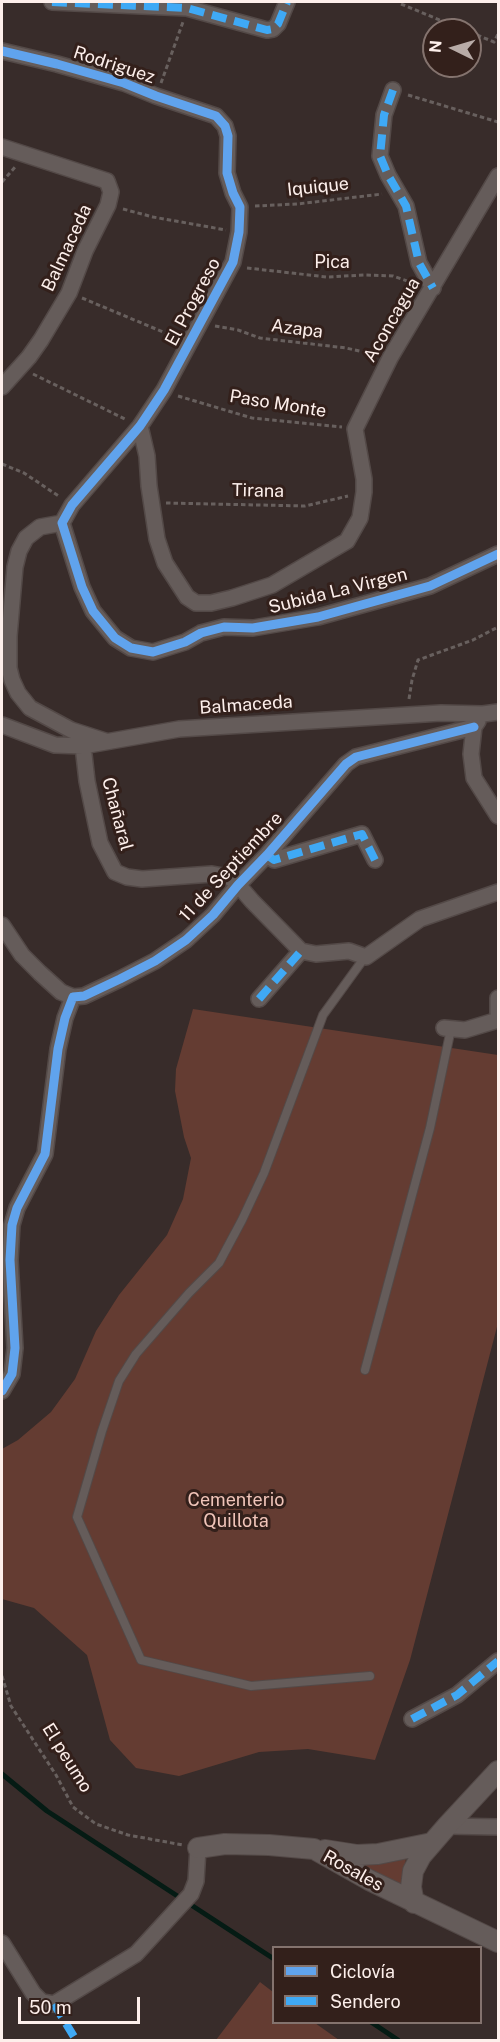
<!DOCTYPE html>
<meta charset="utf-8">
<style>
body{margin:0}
#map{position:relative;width:500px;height:2042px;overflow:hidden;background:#382c2a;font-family:"Public Sans",sans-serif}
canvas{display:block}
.frame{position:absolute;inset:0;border:3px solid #fdefeb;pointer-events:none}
.legend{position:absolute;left:272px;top:1946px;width:210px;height:78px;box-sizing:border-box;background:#33201b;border:2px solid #84736e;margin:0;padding:8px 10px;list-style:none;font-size:18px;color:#fdefeb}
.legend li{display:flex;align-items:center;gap:12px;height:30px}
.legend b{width:30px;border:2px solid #84736e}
.north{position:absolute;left:422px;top:18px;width:60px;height:60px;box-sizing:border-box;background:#33201b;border:2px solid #84736e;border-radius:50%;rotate:275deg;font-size:16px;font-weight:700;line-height:24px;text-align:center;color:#fdefeb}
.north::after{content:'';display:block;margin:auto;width:21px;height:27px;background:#b8aba7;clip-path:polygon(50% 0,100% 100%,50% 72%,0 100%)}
.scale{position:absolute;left:18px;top:1997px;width:122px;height:27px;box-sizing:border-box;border:3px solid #fdefeb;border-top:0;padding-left:8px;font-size:18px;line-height:21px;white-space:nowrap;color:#fdefeb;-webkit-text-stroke:4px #33201b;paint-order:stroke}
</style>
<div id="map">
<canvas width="500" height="2042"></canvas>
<div class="frame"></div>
<ul class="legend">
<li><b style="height:8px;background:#60a3ed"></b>Ciclovía</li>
<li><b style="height:8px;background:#3fa9f5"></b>Sendero</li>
</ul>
<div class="north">N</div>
<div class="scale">50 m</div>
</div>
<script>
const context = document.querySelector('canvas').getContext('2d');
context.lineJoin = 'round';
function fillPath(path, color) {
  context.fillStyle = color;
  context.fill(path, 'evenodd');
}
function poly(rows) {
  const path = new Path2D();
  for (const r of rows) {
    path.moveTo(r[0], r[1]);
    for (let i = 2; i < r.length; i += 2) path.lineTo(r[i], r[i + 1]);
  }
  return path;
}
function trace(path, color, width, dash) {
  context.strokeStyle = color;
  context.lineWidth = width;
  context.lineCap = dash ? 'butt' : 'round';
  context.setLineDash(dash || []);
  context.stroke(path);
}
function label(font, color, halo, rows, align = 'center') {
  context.font = font + ' "Public Sans",sans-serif';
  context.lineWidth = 6;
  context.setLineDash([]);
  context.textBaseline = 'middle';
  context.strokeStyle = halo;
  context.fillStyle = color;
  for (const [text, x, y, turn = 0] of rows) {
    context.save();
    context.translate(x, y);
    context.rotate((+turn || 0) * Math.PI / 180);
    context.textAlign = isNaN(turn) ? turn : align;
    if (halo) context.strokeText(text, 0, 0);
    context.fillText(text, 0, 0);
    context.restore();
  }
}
const green = poly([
 [193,1009,498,1055,498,1323,410,1660,375,1760,308,1749,259,1752,179,1776,136,1768,110,1740,87,1655,34,1608,2,1599,2,1449,18,1440,51,1412,75,1379,96,1331,119,1295,167,1235,183,1199,191,1158,184,1137,175,1091,176,1069],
 [406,1858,402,1887,363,1871,366,1863],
 [260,1982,273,1992,274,2022,315,2023,339,2040,216,2040]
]);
const stream = poly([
 [2,1774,47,1811,274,1959],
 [371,2022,398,2040]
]);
const path = poly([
 [401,4,464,30],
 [470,32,494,42,498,34],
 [161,83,183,22],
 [408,95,498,122],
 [2,182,16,166],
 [255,206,297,204,382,194],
 [123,209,153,217,226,230],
 [247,268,327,277,364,275,393,276,413,283],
 [82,298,175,337],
 [215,326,238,330,260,338,346,348,377,355],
 [33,374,127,420],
 [178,396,252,418,342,427],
 [2,464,24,473,60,497],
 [166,503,305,506,348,496],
 [409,699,412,680,418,660,473,640,498,627],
 [2,1676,11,1706,56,1775,73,1807,96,1824,128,1835,183,1845]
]);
const service = poly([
 [365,957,323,1015,264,1173,242,1220,219,1263,189,1293,136,1354,119,1381,102,1431,77,1517,141,1660,251,1686,370,1676],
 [365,1370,430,1128,451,1029]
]);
const minor = poly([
 [52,2,187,8,267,30,273,29,278,24,287,2],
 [2,51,57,64,124,83,156,96,216,116,225,126,228,136,227,173,233,193,240,207,239,232,233,262,164,390,140,426,72,505,62,523,82,587,93,611,115,638,131,648,153,652,185,642,201,633,224,627,253,628,318,617,430,586,498,554],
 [393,90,384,115,380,156,388,175,406,206,419,263,433,288],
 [2,147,107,181,111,192,108,205,85,251,69,293,41,340,29,357,2,387],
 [140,426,147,456,149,486,157,539,165,563,187,597,196,603,211,603,232,598,272,585,347,541,360,518,364,492,364,479,355,429,390,358,498,176],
 [62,523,40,527,26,538,19,551,15,567,9,636,9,668,12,680,18,693,30,708,71,730,105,741],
 [478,721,474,727,471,754,474,778,498,816],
 [2,725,55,745,83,746,179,729,441,713,483,714,498,712],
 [83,746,87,781,100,843,115,872,127,877,142,879,212,874,228,877,234,880,252,901,301,951,316,954,349,951,366,957,420,919,498,892],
 [267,855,274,860,362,834,375,860],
 [2,925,22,955,40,973,61,992,73,997],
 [498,998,498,1013],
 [259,999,301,951],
 [444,1028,465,1030,498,1020],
 [2,1391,12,1374,15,1348,10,1260,12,1225,17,1208,45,1154,58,1049,65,1018,73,997,84,996,120,979,155,961,186,940,213,915,238,885,267,855,346,764,356,757,474,727],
 [412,1719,457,1695,498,1661],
 [447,1826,498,1827],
 [2,1943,33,1993,42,2002,54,2004,136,1954,191,1894,196,1881,198,1848]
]);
const tertiary = poly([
 [198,1848,225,1844,269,1845,314,1849,369,1880,498,1942],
 [325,1850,357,1855,378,1854,432,1843],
 [414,1903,411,1887,413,1871,421,1856,447,1826,498,1771]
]);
const quiet = poly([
 [52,2,187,8,267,30,273,29,278,24,287,2],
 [393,90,384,115,380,156,388,175,406,206,419,263,433,288],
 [267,855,274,860,362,834,375,860],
 [259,999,301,951],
 [412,1719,457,1695,498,1661],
 [54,2004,76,2040]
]);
const cycleway = poly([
 [2,51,57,64,124,83,156,96,216,116,225,126,228,136,227,173,233,193,240,207,239,232,233,262,164,390,140,426,72,505,62,523,82,587,93,611,115,638,131,648,153,652,185,642,201,633,224,627,253,628,318,617,430,586,498,554],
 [2,1391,12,1374,15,1348,10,1260,12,1225,17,1208,45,1154,58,1049,65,1018,73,997,84,996,120,979,155,961,186,940,213,915,238,885,267,855,346,764,356,757,474,727]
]);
const streetNames = [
 ["Rodriguez",114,65,18],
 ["Iquique",318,187,-6],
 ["Balmaceda",67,248,-65],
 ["Pica",332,262],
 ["El Progreso",193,302,-62],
 ["Aconcagua",392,320,-60],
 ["Azapa",297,329,7],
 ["Paso Monte",278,404,9],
 ["Tirana",258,491,1],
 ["Subida La Virgen",338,591,-14],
 ["Balmaceda",246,705,-4],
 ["Chañaral",117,814,75],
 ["11 de Septiembre",231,867,-47],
 ["El peumo",67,1758,58],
 ["Rosales",353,1871,29]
];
const parkNames = [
 ["Cementerio",236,1500],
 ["Quillota",236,1521]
];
fillPath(green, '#643c32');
trace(stream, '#051b14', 5);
trace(service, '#534947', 10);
trace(minor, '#534947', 18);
trace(tertiary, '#534947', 22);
trace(path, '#68605e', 3, [4.5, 3]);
trace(service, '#655c5a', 8);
trace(minor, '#655c5a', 15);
trace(tertiary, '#655c5a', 20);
trace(quiet, '#3fa9f5', 8, [15, 8]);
trace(cycleway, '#60a3ed', 9);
label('18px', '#fdefeb', '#33201b', streetNames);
label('18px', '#f0c4b9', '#33201b', parkNames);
</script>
